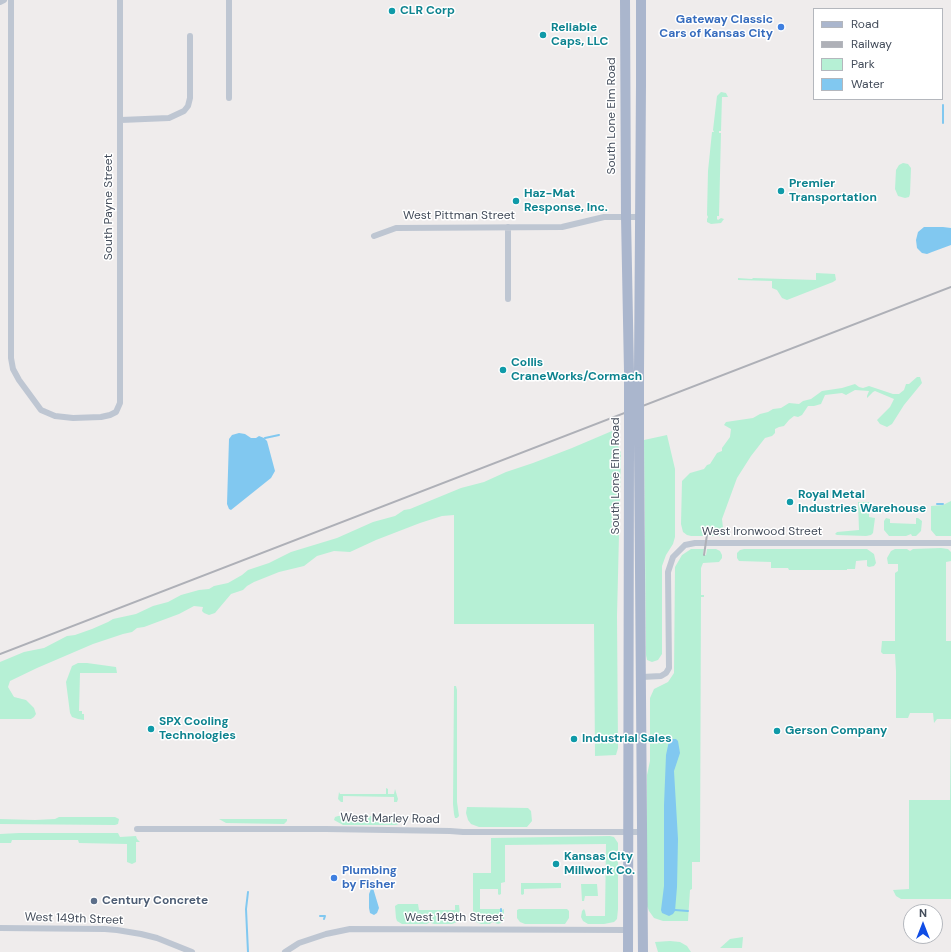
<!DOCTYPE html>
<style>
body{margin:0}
#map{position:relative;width:951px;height:952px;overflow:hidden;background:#efecec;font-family:"DM Sans",sans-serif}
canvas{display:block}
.legend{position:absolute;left:813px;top:8px;width:130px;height:92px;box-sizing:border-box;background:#fff;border:1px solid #b4b7bd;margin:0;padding:5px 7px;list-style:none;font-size:12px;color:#434c5a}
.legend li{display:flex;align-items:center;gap:8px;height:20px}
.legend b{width:20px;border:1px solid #b4b7bd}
.north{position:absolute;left:903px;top:904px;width:40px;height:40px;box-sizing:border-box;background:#fff;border:1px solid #b4b7bd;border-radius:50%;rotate:0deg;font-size:11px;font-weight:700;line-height:16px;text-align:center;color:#434c5a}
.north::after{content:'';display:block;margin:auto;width:14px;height:18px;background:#104de5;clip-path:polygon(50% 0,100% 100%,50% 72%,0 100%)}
</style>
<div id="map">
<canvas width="951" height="952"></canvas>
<ul class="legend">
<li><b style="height:5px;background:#aab6cd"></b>Road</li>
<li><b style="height:5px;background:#aeb0b7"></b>Railway</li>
<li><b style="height:11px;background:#b6f0d5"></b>Park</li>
<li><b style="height:11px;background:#81c8f0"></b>Water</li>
</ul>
<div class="north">N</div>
</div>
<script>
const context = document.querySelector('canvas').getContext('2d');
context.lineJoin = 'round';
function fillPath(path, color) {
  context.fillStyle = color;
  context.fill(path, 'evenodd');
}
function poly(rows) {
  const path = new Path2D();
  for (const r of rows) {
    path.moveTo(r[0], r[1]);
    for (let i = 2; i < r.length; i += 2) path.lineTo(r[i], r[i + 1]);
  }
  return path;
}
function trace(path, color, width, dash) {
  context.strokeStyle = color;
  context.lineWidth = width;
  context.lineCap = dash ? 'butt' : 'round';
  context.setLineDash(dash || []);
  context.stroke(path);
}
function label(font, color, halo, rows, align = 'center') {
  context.font = font + ' "DM Sans",sans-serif';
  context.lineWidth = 3;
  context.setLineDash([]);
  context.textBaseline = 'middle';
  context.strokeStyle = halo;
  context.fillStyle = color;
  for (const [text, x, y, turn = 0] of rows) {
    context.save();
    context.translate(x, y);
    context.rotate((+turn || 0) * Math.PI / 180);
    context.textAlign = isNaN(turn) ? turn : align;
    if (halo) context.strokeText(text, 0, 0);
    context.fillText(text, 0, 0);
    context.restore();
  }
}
const green = poly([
 [721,92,726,93,728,97,722,97,721,131,719,131,719,133,721,133,719,216,717,216,717,219,718,220,721,218,724,219,721,223,711,224,707,222,707,219,708,217,707,215,708,171,712,132,714,132,713,130,717,96],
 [903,163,908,164,911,168,910,194,909,197,905,198,898,196,895,189,896,170,899,165],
 [816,273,835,274,836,280,833,282,787,300,782,298,777,290,772,288,772,281,738,280,738,278,752,279,753,278,816,280],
 [917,377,920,377,922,383,904,405,892,424,887,427,880,424,877,420,890,407,894,399,875,391,873,392,867,398,867,396,869,391,855,390,846,395,842,393,825,395,821,404,814,406,808,406,802,415,798,417,794,416,789,420,784,426,779,427,775,429,775,433,772,436,765,438,751,456,737,478,722,519,723,528,730,528,730,532,728,535,724,536,691,536,687,535,683,532,681,524,682,481,690,473,704,469,707,465,710,464,717,453,722,451,722,448,730,437,731,429,724,425,726,422,753,418,760,414,768,412,773,409,781,408,789,403,799,404,803,401,811,399,822,391,842,388,855,384,859,387,863,388,869,386,893,394,899,394,904,390,906,384,909,384],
 [612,431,621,453,617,616,618,748,616,755,595,756,594,624,454,624,454,515,442,516,420,523,376,540,350,552,334,551,317,556,304,566,279,572,254,582,247,586,243,590,231,594,215,613,209,615,204,613,202,611,203,607,194,606,179,614,144,627,137,628,132,632,123,634,93,644,37,668,10,681,8,687,14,697,26,700,34,708,36,714,34,717,31,719,0,719,0,662,24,652,44,648,67,636,75,635,92,629,108,622,113,619,136,614,153,606,168,602,181,595,199,590,209,589,214,586,228,583,242,575,248,570,269,563,291,552,337,538,373,522,395,516,404,510,410,509,461,488,484,482,506,472,533,463,572,448],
 [667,435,675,469,675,537,673,544,666,555,662,566,662,654,658,660,652,662,647,660,646,655,644,440],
 [951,501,951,536,936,536,931,530,931,506,943,505],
 [858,502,869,502,869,517,875,518,873,533,871,535,866,536,837,535,835,534,837,532,859,530],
 [886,518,890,519,890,523,916,524,916,518,918,518,922,521,921,531,916,536,912,536,911,534,906,536,889,536,884,530,884,521],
 [941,548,948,549,951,552,951,561,946,562,946,641,951,641,951,719,937,719,934,723,933,713,910,713,908,718,896,718,896,671,895,654,883,654,881,652,882,641,895,641,895,573,898,571,898,564,888,564,887,558,891,551,895,549,907,549,910,551,913,549],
 [691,549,704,549,703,554,706,555,707,549,716,549,720,551,722,555,722,558,719,562,703,563,701,568,701,595,704,595,704,597,701,597,700,862,692,862,692,889,690,890,688,921,663,921,654,918,649,911,647,906,647,775,650,761,650,698,654,689,668,682,674,673,675,567,682,555],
 [744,549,867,549,874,554,876,563,874,566,869,567,867,566,867,560,856,561,855,569,847,569,847,570,789,570,788,568,771,568,771,562,739,561,737,558,737,553,740,550],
 [87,663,116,667,117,673,80,673,79,711,82,711,82,714,84,714,84,720,78,719,72,717,70,713,66,682,72,666,78,663],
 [454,686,456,686,457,690,457,802,459,816,457,818,455,818,454,814,453,804],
 [951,722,951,899,901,899,896,896,893,890,909,889,909,800,950,800],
 [386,788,388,789,388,794,394,794,395,789,398,799,397,802,394,802,394,797,343,796,343,802,341,802,338,799,339,792,340,794,386,794],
 [467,807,528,808,531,811,532,821,527,827,479,827,471,824,468,820,466,813],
 [338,816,401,816,401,819,399,824,396,825,343,825,334,820,335,817],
 [59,817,115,817,119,819,118,824,115,825,0,824,0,819,35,820,55,819],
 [219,819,287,819,287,821,284,824,226,823],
 [19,833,118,833,120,837,136,836,137,839,140,842,136,842,136,862,132,864,127,862,127,844,79,843,78,840,12,840,11,843,0,843,0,834],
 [610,836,614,837,618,843,618,909,617,919,614,922,604,924,588,924,583,921,581,917,582,911,584,909,585,911,586,916,605,916,606,844,505,845,505,882,501,883,501,894,499,895,498,894,498,889,480,889,480,909,500,909,500,917,502,916,502,910,504,909,504,919,501,923,498,924,492,922,490,924,481,924,474,921,473,916,473,873,491,873,491,838],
 [521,883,561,883,561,888,524,889,524,894,522,895,521,894],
 [581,884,597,884,598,896,585,896,584,901,582,901],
 [398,904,418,904,419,910,455,910,455,905,459,905,460,915,458,918,459,919,457,922,452,924,434,924,431,923,430,922,427,924,402,924,397,921,396,918,395,906],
 [519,909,567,909,569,911,569,918,565,924,525,924,520,922,517,918,517,910],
 [743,937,742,948,720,948,730,939],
 [670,941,680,942,687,946,691,952,658,952,655,942]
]);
const water = poly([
 [924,227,943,227,951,228,951,245,932,252,927,254,922,253,917,248,916,240,918,232],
 [239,433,245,434,251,438,256,438,259,436,264,438,267,441,275,471,271,478,231,510,229,509,227,504,229,439,232,435],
 [672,739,676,739,678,741,680,753,674,771,678,839,677,887,675,911,673,914,669,916,662,913,661,910,664,886,664,805,666,755,669,741],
 [373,888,379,908,377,913,374,915,370,913,369,908,369,894,371,889]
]);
const stream = poly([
 [943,123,943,105],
 [265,438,279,435],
 [937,504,943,504],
 [248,892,246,909,248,952],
 [501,909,501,916],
 [675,910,688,911],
 [320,916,325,916,324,919],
 [456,917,460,917]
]);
const minor = poly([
 [11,0,11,358,13,369,19,380,41,410,55,416,73,418,101,417,110,415,116,412,120,403,120,0],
 [0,2,4,0],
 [229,98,229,0],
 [121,120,169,118,184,111,188,106,190,98,190,36],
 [374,236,396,228,562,227,604,217,641,217],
 [508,299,508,227],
 [642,677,661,676,666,673,669,668,668,572,673,557,685,545,695,543,951,543],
 [137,829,326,829,450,831,463,832,643,832],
 [0,928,105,929,117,930,141,934,157,938,192,952],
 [285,952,299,943,326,934,350,929,628,930]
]);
const primary = poly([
 [625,0,626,217,629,372],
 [639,370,641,85,641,0],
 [639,443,643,952],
 [628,952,629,447]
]);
const rail = poly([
 [704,555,708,528],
 [0,654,951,287]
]);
const primaryBridge = poly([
 [629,372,629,447],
 [639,443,639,370]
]);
const markers = [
 [392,11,4,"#0f9aa8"],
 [781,27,4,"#3f7fe0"],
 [543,35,4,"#0f9aa8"],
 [781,191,4,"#0f9aa8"],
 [516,201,4,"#0f9aa8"],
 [503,370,4,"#0f9aa8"],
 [790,502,4,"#0f9aa8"],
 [151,729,4,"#0f9aa8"],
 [777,731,4,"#0f9aa8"],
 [574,739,4,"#0f9aa8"],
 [556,864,4,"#0f9aa8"],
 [334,878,4,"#3f7fe0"],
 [94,901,4,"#5c6f8a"]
];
const cultureNames = [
 ["CLR Corp",400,11],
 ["Reliable",551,28],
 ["Caps, LLC",551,42],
 ["Premier",789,184],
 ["Transportation",789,198],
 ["Haz-Mat",524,194],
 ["Response, Inc.",524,208],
 ["Collis",511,363],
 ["CraneWorks/Cormach",511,377],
 ["Royal Metal",798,495],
 ["Industries Warehouse",798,509],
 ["SPX Cooling",159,722],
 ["Technologies",159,736],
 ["Gerson Company",785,731],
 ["Industrial Sales",582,739],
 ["Kansas City",564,857],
 ["Millwork Co.",564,871]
];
const shopNames = [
 ["Gateway Classic",773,20],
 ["Cars of Kansas City",773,34],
 ["Plumbing",342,871,"left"],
 ["by Fisher",342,885,"left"]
];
const streetNames = [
 ["South Lone Elm Road",612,116,-90],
 ["South Payne Street",109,207,-90],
 ["West Pittman Street",459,216],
 ["South Lone Elm Road",616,476,-90],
 ["West Ironwood Street",762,532],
 ["West Marley Road",390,819,1],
 ["West 149th Street",454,918],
 ["West 149th Street",74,919,2]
];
const serviceNames = [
 ["Century Concrete",102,901]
];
fillPath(green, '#b6f0d5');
fillPath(water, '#81c8f0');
trace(stream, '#81c8f0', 2);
trace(minor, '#bec6d2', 6);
trace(primary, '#aab6cd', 10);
trace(rail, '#aeb0b7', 2);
trace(primaryBridge, '#aab6cd', 10);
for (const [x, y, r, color] of markers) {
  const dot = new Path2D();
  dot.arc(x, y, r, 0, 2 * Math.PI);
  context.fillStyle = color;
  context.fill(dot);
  trace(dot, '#fff', 1.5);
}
label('bold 12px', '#0d838f', '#fff', cultureNames, 'left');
label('bold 12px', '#366cbe', '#fff', shopNames, 'right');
label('12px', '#434c5a', '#fff', streetNames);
label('bold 12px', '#4e5e75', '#fff', serviceNames, 'left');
</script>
